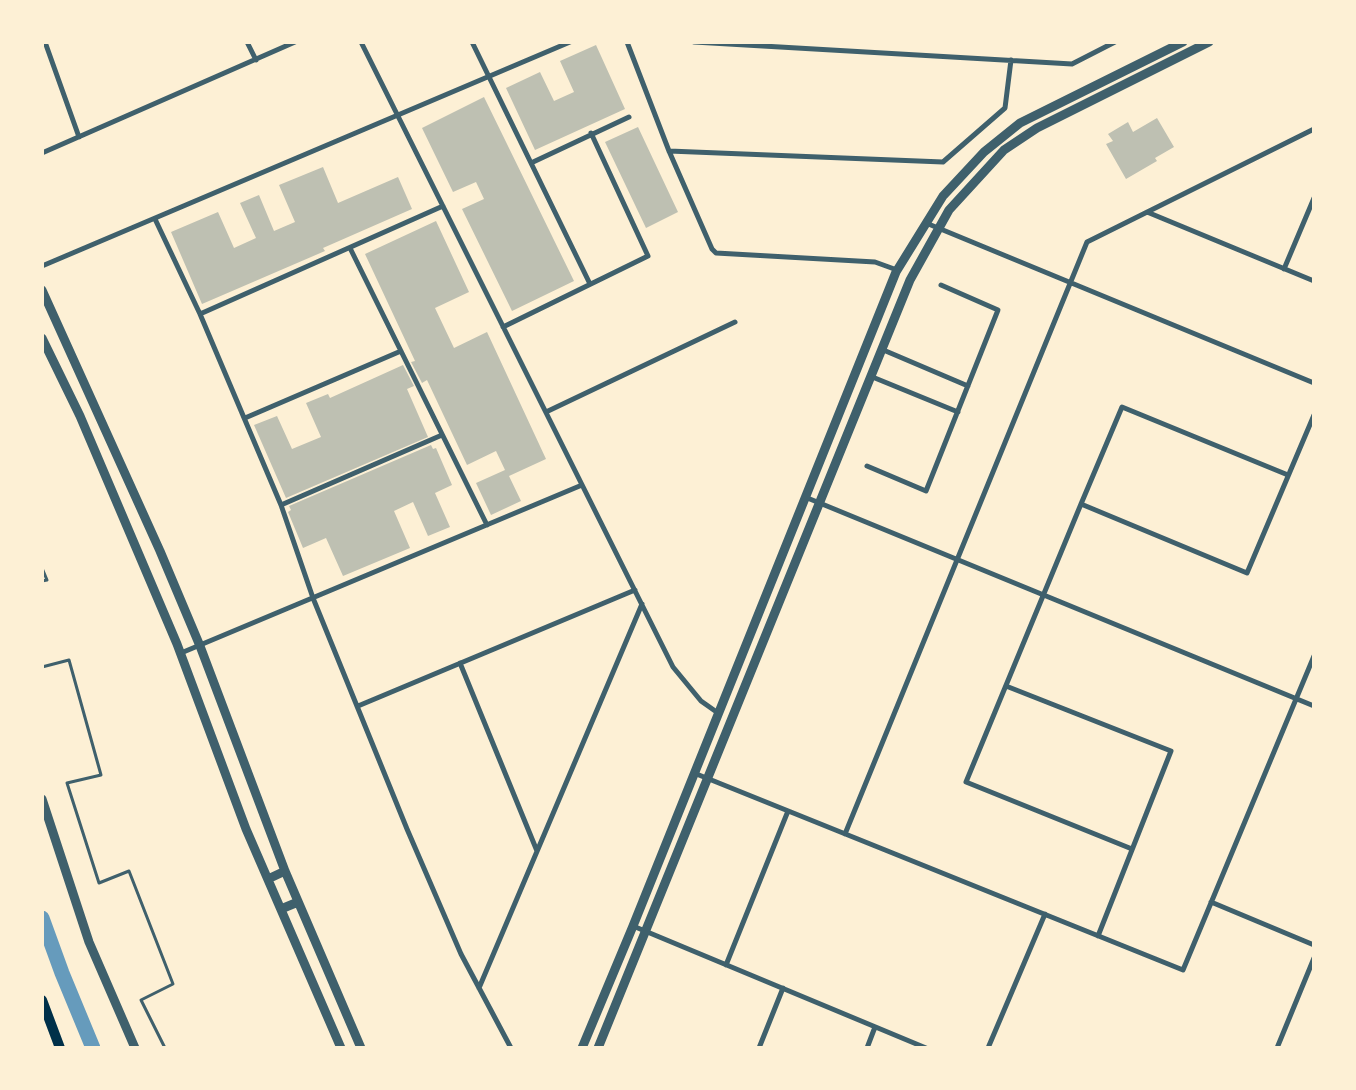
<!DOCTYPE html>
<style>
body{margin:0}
#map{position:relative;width:1356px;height:1090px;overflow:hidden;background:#fdf0d5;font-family:Raleway,sans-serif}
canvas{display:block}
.frame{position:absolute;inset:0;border:44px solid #fdf0d5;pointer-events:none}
</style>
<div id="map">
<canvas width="1356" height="1090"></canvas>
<div class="frame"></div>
</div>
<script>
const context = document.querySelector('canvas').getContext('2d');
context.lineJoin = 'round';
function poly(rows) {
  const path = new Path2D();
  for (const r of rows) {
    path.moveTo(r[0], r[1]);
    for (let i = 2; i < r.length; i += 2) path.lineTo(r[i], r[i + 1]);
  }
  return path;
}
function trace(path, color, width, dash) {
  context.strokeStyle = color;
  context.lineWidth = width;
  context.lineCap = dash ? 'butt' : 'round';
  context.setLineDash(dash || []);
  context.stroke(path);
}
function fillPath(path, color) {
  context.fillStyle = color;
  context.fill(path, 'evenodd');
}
const canal = poly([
 [42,918,62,973,93,1048]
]);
const building = poly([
 [596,45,625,109,535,150,506,88,540,72,554,101,574,92,560,61],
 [484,97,574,281,512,311,462,209,484,199,476,182,453,192,422,128],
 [1157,118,1174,147,1155,158,1157,161,1126,179,1106,144,1113,141,1108,134,1128,122,1133,132],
 [638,127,678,212,646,228,605,142],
 [323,167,338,203,398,177,412,209,323,248,325,251,202,304,171,232,218,212,234,248,256,238,240,203,259,195,274,231,295,222,279,185],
 [436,221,469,292,435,308,454,348,487,332,546,459,509,476,521,501,491,515,476,483,505,470,496,451,467,465,427,380,422,383,411,362,415,361,365,254],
 [403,365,414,386,407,389,428,437,286,498,254,425,277,416,292,449,321,437,306,403,328,394,330,398],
 [431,445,433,449,436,448,452,485,435,493,450,527,428,536,413,502,394,511,410,548,343,576,326,538,303,548,288,512,291,510,289,506]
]);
const service = poly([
 [42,568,47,580,42,581],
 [42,667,69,660,101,775,67,783,99,883,129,871,173,984,141,1000,165,1048]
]);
const minor = poly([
 [45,42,79,137],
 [247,42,256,60],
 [361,42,673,667,701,701,718,713],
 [472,42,590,284],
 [627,42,669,151,712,249,716,253,875,262,897,270],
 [694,42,1072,64,1115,42],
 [669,151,943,162,1005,108,1011,60],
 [42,153,295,42],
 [531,163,629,117],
 [1147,212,1314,281],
 [155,219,200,314,281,505,313,598,407,829,461,954,511,1048],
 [926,223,1314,383],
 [350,248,487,525],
 [42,266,570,42],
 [1284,269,1314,198],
 [200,314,443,206],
 [503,327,648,256,591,133],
 [881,349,968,386],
 [870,376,958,412],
 [546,412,735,322],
 [245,418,401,351],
 [867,466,926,491,998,310,941,285],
 [805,497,1314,706],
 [1081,504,1247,573,1314,415],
 [281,505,442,435],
 [181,653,582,485],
 [460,663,537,851],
 [1006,686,1171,751,1098,936],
 [358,706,635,590],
 [694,773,1183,970,1314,656],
 [845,834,1087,242,1314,129],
 [1132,849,966,782,1081,504,1122,407,1288,475],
 [1211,902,1314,945],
 [633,926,926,1048],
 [726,965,788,811],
 [479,988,642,604],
 [759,1048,783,988],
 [867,1048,875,1027],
 [988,1048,1045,914],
 [1277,1048,1314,958]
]);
const tertiary = poly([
 [42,290,160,551,200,646,285,871,361,1048],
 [42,338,80,416,177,644,246,829,341,1048],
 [42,799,89,942,135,1048],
 [268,879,285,871],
 [281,909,298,902],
 [582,1048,633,926,896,272,943,196,984,152,1020,123,1183,42],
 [598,1048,910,280,949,210,1004,150,1037,128,1209,42]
]);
const secondary = poly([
 [42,1000,60,1048]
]);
trace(canal, '#669bbc', 15);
fillPath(building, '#bec0b2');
trace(service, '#3f606c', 3);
trace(minor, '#3f606c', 5);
trace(tertiary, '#3f606c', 9);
trace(secondary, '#003049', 10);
</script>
